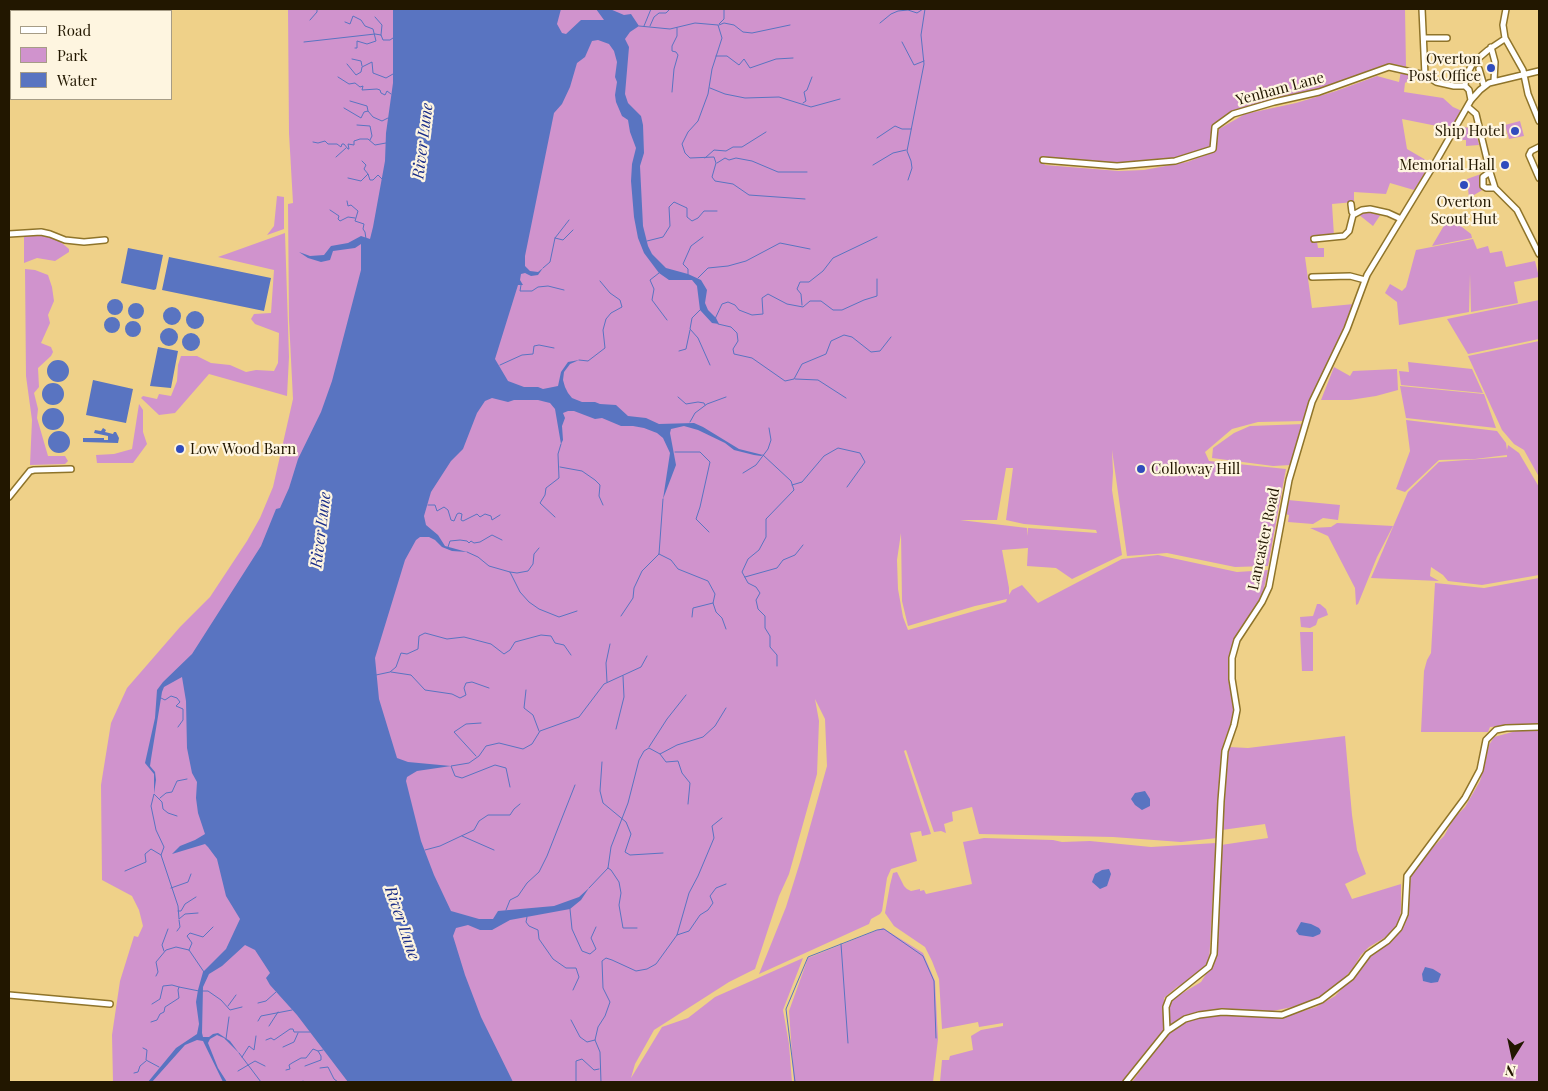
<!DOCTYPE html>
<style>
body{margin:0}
#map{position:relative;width:1548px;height:1091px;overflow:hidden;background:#efd189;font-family:"Playfair Display",serif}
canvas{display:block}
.frame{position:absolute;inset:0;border:10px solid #221700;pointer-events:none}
.legend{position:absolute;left:10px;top:10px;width:162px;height:90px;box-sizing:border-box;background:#fef5e0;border:1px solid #a69c86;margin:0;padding:6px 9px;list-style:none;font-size:15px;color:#221700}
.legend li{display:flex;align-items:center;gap:10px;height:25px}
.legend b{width:25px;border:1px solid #a69c86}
.north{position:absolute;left:1488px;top:1031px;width:50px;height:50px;-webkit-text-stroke:4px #fef5e0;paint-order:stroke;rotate:190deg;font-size:14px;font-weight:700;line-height:20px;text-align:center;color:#221700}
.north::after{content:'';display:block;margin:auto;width:18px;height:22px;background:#221700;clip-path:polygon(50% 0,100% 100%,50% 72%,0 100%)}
</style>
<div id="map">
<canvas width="1548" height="1091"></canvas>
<div class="frame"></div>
<ul class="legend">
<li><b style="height:6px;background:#fff"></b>Road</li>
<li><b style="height:14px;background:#d093cd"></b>Park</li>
<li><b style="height:14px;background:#5974c1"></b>Water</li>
</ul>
<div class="north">N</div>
</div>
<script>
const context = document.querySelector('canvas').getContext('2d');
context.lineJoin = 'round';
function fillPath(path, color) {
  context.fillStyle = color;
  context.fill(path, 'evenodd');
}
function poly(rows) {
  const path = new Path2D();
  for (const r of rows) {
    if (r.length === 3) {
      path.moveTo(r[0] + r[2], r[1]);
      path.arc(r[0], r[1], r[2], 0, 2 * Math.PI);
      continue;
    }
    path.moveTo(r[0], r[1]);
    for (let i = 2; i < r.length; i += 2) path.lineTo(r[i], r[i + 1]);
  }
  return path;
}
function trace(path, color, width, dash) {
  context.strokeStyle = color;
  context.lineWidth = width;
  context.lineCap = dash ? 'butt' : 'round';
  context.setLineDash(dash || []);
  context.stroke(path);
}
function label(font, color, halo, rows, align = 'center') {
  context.font = font + ' "Playfair Display",serif';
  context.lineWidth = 4.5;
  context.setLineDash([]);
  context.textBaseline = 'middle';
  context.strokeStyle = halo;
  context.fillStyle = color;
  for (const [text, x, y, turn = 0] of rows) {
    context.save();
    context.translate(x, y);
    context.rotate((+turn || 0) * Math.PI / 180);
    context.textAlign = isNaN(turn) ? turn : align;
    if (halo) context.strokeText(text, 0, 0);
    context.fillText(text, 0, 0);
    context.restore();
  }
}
const green = poly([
 [288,9,430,9,337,430,431,1082,113,1082,112,1035,120,981,134,936,138,937,143,926,139,910,132,896,102,880,101,785,111,723,127,688,180,627,210,597,247,541,260,518,273,487,293,399,289,320,288,204,293,203,289,133],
 [477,9,1405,9,1406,67,1394,64,1381,66,1316,91,1230,113,1211,127,1211,147,1174,159,1116,163,1041,158,1045,165,1119,171,1144,170,1187,162,1214,152,1219,129,1245,114,1296,103,1336,91,1377,76,1399,82,1401,71,1409,73,1408,81,1405,83,1404,92,1443,98,1453,107,1462,111,1452,129,1402,119,1407,149,1431,163,1414,190,1390,183,1386,194,1354,192,1354,202,1332,204,1334,236,1313,237,1313,242,1317,242,1318,248,1324,248,1324,257,1305,257,1312,308,1354,304,1304,421,1258,422,1232,429,1205,452,1209,461,1286,469,1268,566,1235,567,1167,553,1127,556,1112,450,1113,472,1112,490,1122,555,1072,579,1056,568,1027,566,1028,548,1002,550,1009,588,1009,595,1012,590,1022,585,1038,603,1122,559,1158,555,1237,572,1268,570,1261,602,1241,627,1229,659,1228,678,1234,705,1234,718,1224,741,1217,838,1181,842,1113,837,979,834,972,807,952,812,953,821,944,824,946,833,941,831,934,832,906,750,904,751,931,834,922,836,921,831,910,833,917,861,891,869,887,878,882,911,880,914,871,919,869,924,759,974,786,907,801,859,827,766,825,719,815,699,819,721,817,774,789,874,779,896,755,969,729,982,654,1030,635,1064,631,1078,662,1027,688,1018,715,997,803,958,783,1010,789,1044,792,1082,457,1082,428,1007,346,524],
 [1006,468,1013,468,1006,520,1024,524,1096,530,1097,533,1028,528,1028,536,1027,528,960,520,997,520],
 [901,533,902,601,908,626,975,606,1007,599,1006,602,908,630,903,617,898,589,897,560],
 [1520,121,1524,136,1509,139,1505,125],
 [1460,127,1475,128,1479,145,1466,146,1466,140,1454,140],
 [1481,174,1480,183,1484,189,1469,198,1467,179],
 [277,196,284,197,284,229,267,235,274,226],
 [1368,211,1381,214,1373,226,1358,214],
 [1449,217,1471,234,1472,238,1432,246],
 [285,233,289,357,287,396,209,374,175,413,159,415,141,398,143,396,157,399,159,394,171,396,177,381,178,365,181,356,197,356,211,363,230,365,246,372,256,370,274,371,278,363,279,333,255,324,251,319,254,314,271,313,274,270,218,257],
 [29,234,56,238,69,249,69,252,55,261,37,258,24,263,24,236],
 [1473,239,1477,249,1488,246,1490,253,1502,251,1506,267,1535,261,1539,277,1514,282,1518,303,1471,312,1470,274,1469,312,1399,325,1397,302,1385,293,1390,284,1402,291,1406,287,1416,250],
 [25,269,35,270,48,275,52,287,54,301,48,315,50,323,41,343,51,347,53,352,51,356,38,368,39,387,34,393,38,409,37,418,48,456,65,456,68,461,65,464,30,465,32,420,26,376],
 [1539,300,1539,339,1468,354,1447,319],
 [1539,341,1539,477,1524,450,1514,444,1502,430,1468,356],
 [1408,362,1472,369,1483,393,1401,385,1399,371,1409,372],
 [1334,367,1350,376,1353,371,1397,369,1398,390,1376,396,1350,400,1321,400],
 [1400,386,1484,394,1496,428,1406,418],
 [139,404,143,410,143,432,147,444,136,459,133,463,97,463,96,455,114,454,132,449],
 [1406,420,1497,431,1506,443,1507,450,1508,445,1519,453,1539,487,1539,575,1482,585,1448,581,1443,575,1431,567,1430,576,1439,581,1371,578,1408,492,1439,462,1507,457,1507,455,1475,459,1439,460,1405,492,1396,489,1410,451],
 [1304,424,1291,465,1273,466,1212,458,1213,448,1234,433,1250,426],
 [1288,500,1340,505,1338,520,1323,518,1313,524,1288,522,1289,515,1285,514],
 [1337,523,1393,526,1377,557,1358,604,1356,605,1355,588,1328,536,1310,528,1331,527],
 [1539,578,1539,724,1490,727,1488,732,1421,732,1424,671,1427,660,1431,653,1435,583,1484,588],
 [1317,604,1320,604,1326,609,1328,615,1318,619,1316,625,1310,628,1301,627,1300,617,1313,616],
 [1300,632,1313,632,1313,671,1302,671],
 [1539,730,1539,1082,1132,1082,1166,1035,1181,1024,1200,1017,1214,1015,1257,1017,1284,1017,1316,1007,1335,996,1360,970,1371,954,1392,941,1403,928,1408,915,1408,892,1411,876,1427,853,1444,836,1454,818,1465,807,1480,781,1489,745,1494,737,1516,731],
 [1345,736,1352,815,1357,850,1366,874,1345,884,1352,899,1401,884,1401,910,1399,923,1389,935,1369,947,1361,955,1353,968,1340,983,1323,995,1302,1005,1263,1013,1237,1010,1184,1017,1172,1024,1169,1024,1169,1007,1171,1000,1201,982,1213,963,1217,938,1221,845,1268,838,1265,824,1222,830,1224,785,1229,747,1248,748],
 [984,838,1053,840,1062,842,1090,841,1151,847,1216,843,1209,963,1198,977,1177,987,1164,998,1164,1029,1157,1041,1122,1082,940,1082,942,1060,949,1060,950,1056,973,1050,971,1036,981,1030,1003,1026,1003,1023,979,1027,978,1022,942,1029,939,979,932,961,925,947,894,926,885,913,890,885,893,873,897,872,904,886,907,889,911,891,920,889,920,891,924,890,926,894,972,884,963,842],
 [883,928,923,953,935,981,938,1039,933,1082,794,1082,789,1011,808,958]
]);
const water = poly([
 [393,9,561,9,557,24,562,33,566,34,581,20,604,20,596,9,610,9,624,15,631,14,639,26,630,32,625,39,629,47,625,94,628,103,641,116,643,125,644,153,640,166,643,226,648,246,652,254,666,268,688,274,701,280,707,290,705,303,708,310,716,318,719,324,712,323,700,310,697,286,692,280,669,280,659,273,644,253,638,238,634,217,631,181,632,164,636,148,630,132,628,120,622,116,616,102,615,95,617,82,615,77,617,62,614,51,609,44,598,40,592,41,585,57,577,63,570,87,562,104,554,113,525,256,525,266,530,271,538,272,543,268,538,275,531,276,525,273,521,274,520,280,523,285,518,285,495,359,508,381,524,387,538,387,543,389,558,386,561,372,568,362,579,360,570,364,564,372,563,380,565,387,568,393,572,398,582,402,595,402,600,404,616,405,628,416,646,418,659,424,694,423,703,427,739,449,763,455,761,456,754,455,734,450,725,443,698,430,684,426,671,429,670,433,676,465,663,499,670,453,663,438,657,433,644,428,633,426,621,426,602,418,595,419,574,411,568,411,563,413,565,418,562,426,563,440,561,444,555,409,550,403,538,400,514,400,508,402,492,398,485,401,477,413,463,449,451,461,431,492,424,516,426,525,438,535,445,546,467,552,452,551,442,547,435,540,429,537,420,537,416,540,405,560,375,658,379,699,397,758,408,762,451,766,417,771,407,777,406,781,421,841,434,875,451,911,479,919,493,919,498,911,554,906,579,897,589,888,581,900,570,909,510,920,492,930,480,930,468,925,456,928,453,936,465,975,481,1017,513,1082,348,1082,297,1015,270,985,266,978,270,973,255,950,245,945,222,966,209,974,203,987,202,1033,203,1037,209,1037,213,1034,218,1033,230,1041,239,1053,224,1038,217,1035,210,1039,208,1043,218,1068,227,1082,223,1082,203,1041,197,1040,185,1045,152,1082,148,1082,176,1048,197,1034,199,1024,196,1002,198,990,203,972,226,949,240,919,226,896,217,859,208,847,205,844,172,854,180,846,195,840,205,834,198,813,196,798,197,782,192,773,187,748,186,701,182,677,164,687,162,692,151,759,150,766,155,772,156,780,154,794,154,774,145,763,155,718,157,690,163,682,192,654,261,546,276,509,280,508,289,488,298,459,321,412,332,381,361,270,361,244,355,248,333,251,330,260,321,262,308,258,299,252,310,256,324,255,331,246,348,243,361,236,370,239,373,227,385,161,386,133,393,83],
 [128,248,163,255,156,289,154,290,121,283],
 [169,257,271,278,264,311,162,290],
 [115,307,8],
 [136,311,8],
 [172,316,9],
 [195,320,9],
 [112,325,8],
 [133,329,8],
 [169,337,9],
 [191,342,9],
 [158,347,178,351,171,388,150,386],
 [58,371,11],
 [93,380,133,389,126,423,86,415],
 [53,394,11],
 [53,419,11],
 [103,428,106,430,105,432,113,434,114,432,116,432,119,438,118,443,83,442,83,438,104,438,104,440,108,440,108,436,94,433,95,430,101,431],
 [59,442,11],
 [1145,791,1150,799,1150,806,1142,810,1135,805,1131,799,1135,793],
 [1109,869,1111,874,1107,886,1100,889,1092,882,1095,874,1102,870],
 [1301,922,1311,924,1319,928,1321,931,1320,934,1313,937,1299,935,1296,931],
 [1425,967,1433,969,1441,974,1438,982,1431,983,1423,981,1422,974]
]);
const stream = poly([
 [375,17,382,25,381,35],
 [310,20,317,12,317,9],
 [345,22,350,24,353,16,361,20,365,26,373,29,376,41,367,44,357,41,357,48,355,48],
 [880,23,891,14,898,11,908,10,917,13,923,9],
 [719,24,724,19,724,9],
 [719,25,724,23,734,25,743,32,752,33,790,25],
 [639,26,670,29,695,23,718,25,722,38,712,69,708,94,698,121,688,132,682,144,685,153,690,158,714,157,716,163,712,177,715,181,733,184,749,195,805,199],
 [644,26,651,9],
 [650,26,654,17,659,13,666,13,670,9],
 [304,42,375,34,381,35,383,40,390,40,393,38],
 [902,42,914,65,924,61],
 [716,56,727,56,739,65,744,59,750,68,776,59,793,58],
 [352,59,361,61,362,66],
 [347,64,356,75,361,72,362,67,372,62,373,73,386,78,393,74],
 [338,77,349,84,355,83,360,87,363,86,362,90,377,89,380,90,381,93,385,95,387,91,391,94],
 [710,88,725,94,745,98,779,97,811,107,840,99],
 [672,92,674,69,678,55,676,52,672,51,672,46,677,36,677,28],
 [350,101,367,106,368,111],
 [803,103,806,101,804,92,807,90,812,77],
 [344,108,361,118,364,112,368,111,373,117,382,121,388,118],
 [357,125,370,126,372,136,370,140],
 [877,138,895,126,902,129,911,129],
 [313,142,318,143,325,141,328,144,337,144,341,147,342,144,344,144,348,149,349,149,348,144,354,145,354,141,360,139,368,139,375,145,386,143],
 [336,157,346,148],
 [705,158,714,150,726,151,733,147,742,147,766,132],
 [362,161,366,165,364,169,368,174],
 [717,163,725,158,729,160,736,158,752,161,778,172,807,172],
 [873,165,893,153,906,150],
 [348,178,361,181,368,174,370,180,373,180,378,175,382,179],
 [908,180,912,168,911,161,907,151,924,64,921,35,925,9],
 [347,201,348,206,351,205,358,211,355,221,364,224,363,229,365,232,366,239],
 [330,210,339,216,338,219,340,221,348,217,355,218],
 [555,238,563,240,573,230],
 [647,241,663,237,670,226,669,207,674,202,687,208,687,217,692,221,698,218,704,211,717,211],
 [543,268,550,262,555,238,569,220],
 [659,273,650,280,654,289,652,300,667,320],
 [688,274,688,269,683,264,691,246,703,237],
 [698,278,708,268,728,266,746,261,780,243,810,249],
 [521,285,520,291,532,291,538,287,548,286,564,290],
 [802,305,801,294,797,289,800,282,809,282,823,271,833,258,877,237],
 [700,310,692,318,690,329,698,338,710,365],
 [715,319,722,304,728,302,735,305,739,310,752,315,763,314,762,298,768,294,787,304,803,307,810,301,821,301,833,310,842,310,864,300,877,296,877,279],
 [718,324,731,327,737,333,738,341,733,349,734,354,752,358,785,381,794,379,802,364,826,354,831,341,844,335,852,337,871,352,880,351,891,337],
 [679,351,686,349,690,330],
 [579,360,588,361,605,348,603,330,606,319,611,313,622,307,620,300,610,293,600,281],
 [500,365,522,355,533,354,534,346,539,345,554,348],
 [795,379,818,380,846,398],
 [678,397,686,404,698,402,704,403,705,405],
 [690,422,695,413,707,404,726,397],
 [675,452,700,452,710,462,700,507,696,519,709,532],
 [763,455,791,481,794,490,766,519,766,537,759,550,748,559,742,572,748,583,756,587,760,593,756,600,758,609,765,616,765,628,770,636,770,647,777,655,777,666],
 [560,467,582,471,595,480,600,485,599,496,603,505],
 [743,473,756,465,768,449,771,440,769,428],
 [792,485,802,482,824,456,838,448,860,453,865,462,847,487],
 [428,505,435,505,437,511,444,507,448,510,451,520,454,521,457,514,459,513,462,514,461,520,463,521,477,514,480,517,485,514,491,516,492,520,500,515],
 [555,517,540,503,545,495,546,488,559,478,558,454,561,444],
 [448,547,450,541,460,540,467,541,469,543,471,541,474,543,480,542,492,535,502,540],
 [467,552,478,557,489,566,510,572,520,592,529,602,539,609,559,617,577,611],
 [659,554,671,560,678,569,708,581,715,594,713,603,716,612,722,618,726,629],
 [510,572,517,573,528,571,533,564,534,554,539,548],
 [745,577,777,568,783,560,795,555,803,545],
 [621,616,633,598,634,588,642,571,659,554,663,499],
 [692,617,693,608,713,603],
 [391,672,411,675,425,690,452,694,460,698,466,695,464,688,466,683,472,682,489,688],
 [376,675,390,672,396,667,401,653,407,654,418,649,419,636,425,633,447,639,464,637,491,644,504,654,510,650,515,642,541,635,551,636,555,643,564,645,571,655],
 [607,682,606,663,610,644],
 [526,690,524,708,533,715,539,731],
 [161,698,165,700,171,696,177,698,180,702,176,706,183,709,183,720,178,727],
 [616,729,624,697,623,676],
 [649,747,667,719,686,695],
 [660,754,666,762,678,761,682,773,690,783,688,804],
 [476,756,454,732,466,724,481,723],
 [602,762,600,791,603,803,626,822,631,834,625,852,630,855,663,853],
 [510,787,506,768,495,765,462,778,455,776,451,766,469,763,479,756,486,746,499,743,523,749,532,744,540,731,579,717,604,684,641,667,647,656],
 [160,798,166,793,172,792,177,781,187,779],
 [177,816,168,813,163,809,162,802,154,794,151,806,156,830,164,847,161,855,178,906,179,919,185,914,198,913],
 [462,836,494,850],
 [425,850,440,846,474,830,479,821,488,815,510,815,514,809,520,804],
 [608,868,611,870,619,882,621,893,619,905,623,928,637,928],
 [125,871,146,862,145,854,151,849,161,855],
 [171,888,188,882,191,874],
 [589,888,608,868,611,847,628,803,639,760,644,751,649,748,660,754,677,745,703,737,715,726,726,708],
 [570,909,572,929,582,951,590,954,596,949,591,938,596,927],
 [506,910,510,900,518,896,527,883,539,872,547,856,575,785],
 [178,911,181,911,185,904,196,897],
 [527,917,526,922,529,926,538,930,539,939,553,959,566,968,576,968,579,977,573,990],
 [177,931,180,927,179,920],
 [677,935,689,931,700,915,708,910,713,903,710,896,716,888,726,884],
 [841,944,848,1043],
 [189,950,192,943,187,936,190,933,203,937,213,927],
 [164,951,162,945,168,929],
 [156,976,158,972,156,962,166,950,176,947,189,950,204,972],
 [202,991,208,991,221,1000,230,1010,242,1007],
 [258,1003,266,1001,276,992],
 [152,1004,160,999,163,986,172,985,179,987],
 [228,1006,236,995],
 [571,1020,580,1037,587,1042,595,1040],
 [258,1021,261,1016,292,1010],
 [151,1022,157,1020,160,1014,164,1012,165,1007,179,998,178,990,179,987,199,991],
 [269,1026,278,1012],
 [226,1039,229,1017],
 [266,1040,271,1038,274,1040,290,1029,293,1029,294,1032,310,1032],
 [283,1047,294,1042,298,1033],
 [143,1048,147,1050,146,1060,159,1067],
 [239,1053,261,1082],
 [242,1057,249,1046,254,1050,256,1036],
 [305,1066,321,1060,321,1056,318,1051],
 [320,1068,328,1067,334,1079,338,1082],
 [286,1070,290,1069,289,1065,292,1063,301,1058,306,1058,313,1049,318,1051,323,1050],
 [238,1071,255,1061,265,1066],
 [134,1073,138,1072,140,1066,146,1061],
 [303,1081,303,1082],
 [576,1082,576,1061,582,1059,594,1070,599,1069],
 [601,1082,600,1052,595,1040,598,1027,605,1016,610,1002,603,988,602,961,606,958,612,960,636,971,647,969,656,964,677,935,689,893,698,876,714,838,712,826,722,818],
 [795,1082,786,1009,808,957,877,930,884,929,923,956,934,981,936,1038]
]);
const minor = poly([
 [1422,9,1425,75,1436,82,1454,86,1465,86],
 [1506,9,1503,25,1505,38,1523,70,1528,94,1539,121],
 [1424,38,1447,38],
 [1491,47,1495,62,1494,81],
 [1479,69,1484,86],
 [1465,86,1466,76,1473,63,1488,50,1503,40],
 [1465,86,1469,90,1471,100],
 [1468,107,1476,114,1490,172,1495,188,1517,210,1539,254],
 [1539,147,1531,151,1529,155,1539,178],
 [1043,160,1117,166,1175,161,1213,149,1215,127,1233,114,1274,102,1319,92,1389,67,1425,75],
 [1490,172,1483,177,1483,186,1486,188,1495,188],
 [1351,204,1352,212,1354,214],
 [9,234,41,232,50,234,65,240,84,242,105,240],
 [1314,239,1344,236,1349,231,1353,215,1362,210,1370,209,1388,213,1401,219],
 [1312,277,1350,276,1365,280],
 [9,497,30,471,34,470,71,469],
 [9,995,110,1004],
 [1167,1031,1166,1007,1169,999,1209,967,1214,954,1221,801,1225,751,1234,725,1237,710,1232,679,1232,658,1237,640,1262,602,1269,587,1289,480,1312,402,1347,329,1367,275,1435,163,1471,100,1480,90,1489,83,1539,71],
 [1126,1082,1167,1031,1185,1019,1199,1015,1222,1012,1282,1015,1321,1000,1351,977,1368,954,1387,941,1399,928,1405,914,1407,876,1465,798,1480,770,1486,740,1496,730,1506,728,1539,727]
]);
const markers = [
 [1491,68,5,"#304cbd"],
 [1515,131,5,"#304cbd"],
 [1505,165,5,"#304cbd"],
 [1464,185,5,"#304cbd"],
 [180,449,5,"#304cbd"],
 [1141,469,5,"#304cbd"]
];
const poiNames = [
 ["Overton",1481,59],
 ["Post Office",1481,76],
 ["Ship Hotel",1505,131],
 ["Memorial Hall",1495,165],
 ["Overton",1464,202,"center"],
 ["Scout Hut",1464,219,"center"],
 ["Low Wood Barn",190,449,"left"],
 ["Colloway Hill",1151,469,"left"]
];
const streetNames = [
 ["Yenham Lane",1280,89,-15],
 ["Lancaster Road",1264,539,-78]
];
const waterNames = [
 ["River Lune",423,141,-83],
 ["River Lune",321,530,-83],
 ["River Lune",402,923,71]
];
fillPath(green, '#d093cd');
fillPath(water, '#5974c1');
trace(stream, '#5974c1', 1);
trace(minor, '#8f742a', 8);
trace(minor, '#fff', 5);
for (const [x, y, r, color] of markers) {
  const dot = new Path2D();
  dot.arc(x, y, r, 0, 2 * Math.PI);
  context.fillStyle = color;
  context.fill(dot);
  trace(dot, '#fef5e0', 2);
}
label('15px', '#221700', '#fef5e0', poiNames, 'right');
label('15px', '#221700', '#fef5e0', streetNames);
label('italic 16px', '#1a2d88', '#fef5e0', waterNames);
</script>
